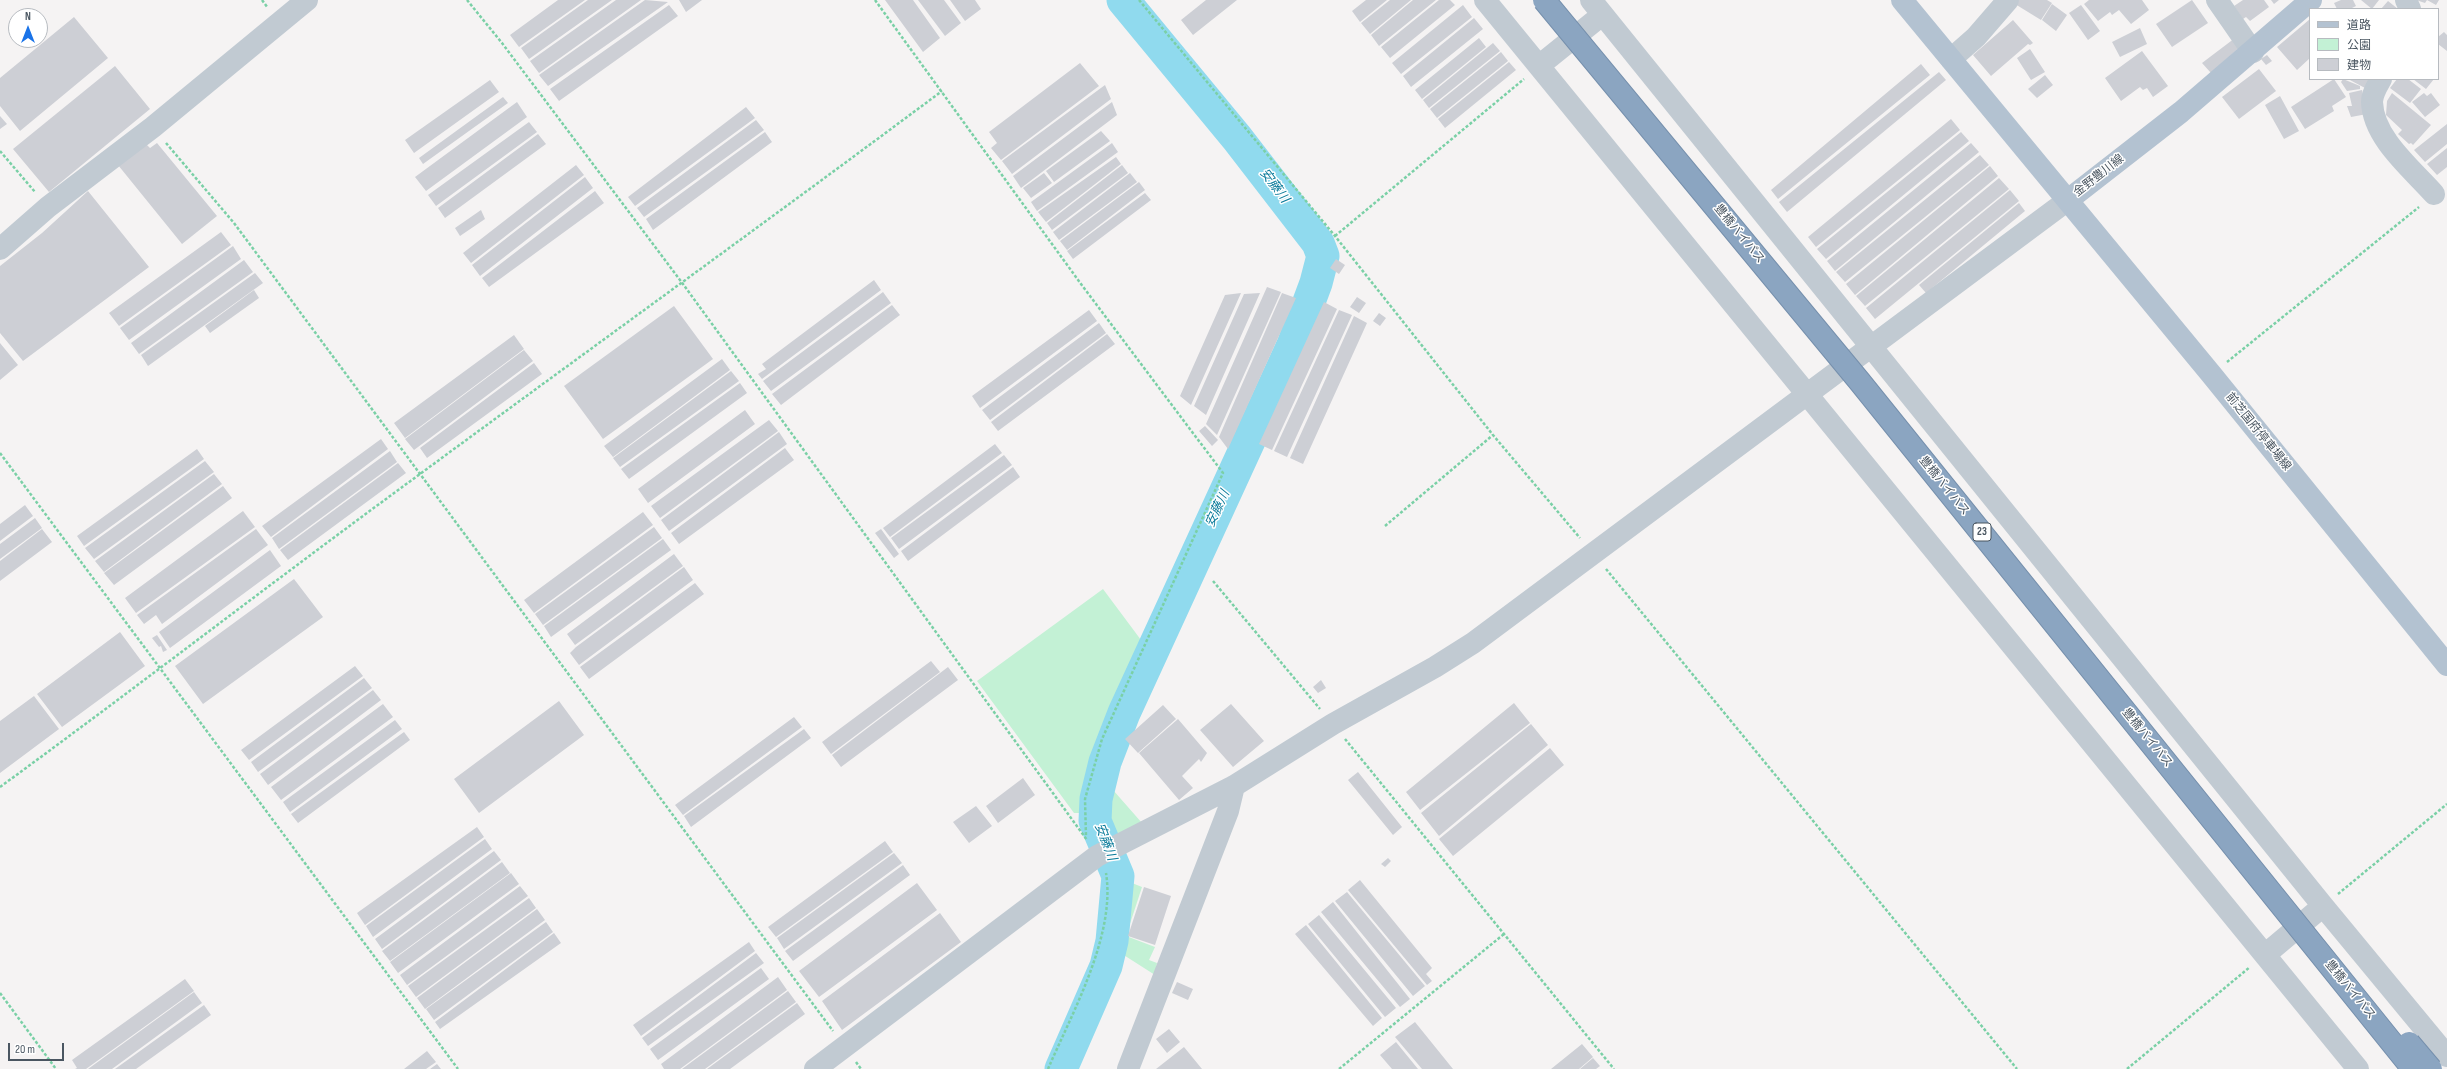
<!DOCTYPE html>
<html>
<head>
<meta charset="utf-8">
<style>
	body { margin:0 }
	#map { position:relative; width:2447px; height:1069px; overflow:hidden; background:#f5f3f3; font-family:"Sofia Sans Condensed","Noto Sans JP",sans-serif }
	canvas { display:block }
	.legend { position:absolute; left:2309px; top:8px; width:130px; height:72px; box-sizing:border-box; background:#fff; border:1px solid #b7bbc0; margin:0; padding:5px 7px; list-style:none; font-size:12px; color:#4a5661 }
	.legend li { display:flex; align-items:center; gap:8px; height:20px }
	.legend b { width:20px; border:1px solid #b7bbc0 }
	.north { position:absolute; left:8px; top:8px; width:40px; height:40px; box-sizing:border-box; background:#fff; border:1px solid #b7bbc0; border-radius:50%; rotate:0deg; font-size:11px; font-weight:700; line-height:16px; text-align:center; color:#4a5661 }
	.north::after { content:''; display:block; margin:auto; width:14px; height:18px; background:#1a73e8; clip-path:polygon(50% 0,100% 100%,50% 72%,0 100%) }
	.scale { position:absolute; left:8px; top:1043px; width:56px; height:18px; box-sizing:border-box; border:2px solid #4a5661; border-top:0; padding-left:5px; font-size:12px; line-height:14px; white-space:nowrap; color:#4a5661; -webkit-text-stroke:3px #fff; paint-order:stroke }
</style>
</head>
<body>
<div id="map">
<canvas width="2447" height="1069"></canvas>
<ul class="legend">
<li><b style="height:5px;background:#b3c2d1"></b>道路</li>
<li><b style="height:11px;background:#c3f1d5"></b>公園</li>
<li><b style="height:11px;background:#cdcfd5"></b>建物</li>
</ul>
<div class="north">N</div>
<div class="scale">20 m</div>
</div>
<script>
const ctx = document.querySelector('canvas').getContext('2d');
ctx.lineJoin = 'round';
function fill(path, color) { ctx.fillStyle = color; ctx.fill(path, 'evenodd'); }
function trace(path, color, width, dash) { ctx.strokeStyle = color; ctx.lineWidth = width; ctx.lineCap = dash ? 'butt' : 'round'; ctx.setLineDash(dash || []); ctx.stroke(path); }
function write(font, color, halo, rows, align = 'center') {
  ctx.font = font + ' "Sofia Sans Condensed","Noto Sans JP",sans-serif'; ctx.lineWidth = 3; ctx.setLineDash([]); ctx.textBaseline = 'middle'; ctx.strokeStyle = halo; ctx.fillStyle = color; for (const [text, x, y, turn = 0] of rows) {
    ctx.save(); ctx.translate(x, y); ctx.rotate((+turn || 0) * Math.PI / 180); ctx.textAlign = isNaN(turn) ? turn : align; if (halo) ctx.strokeText(text, 0, 0); ctx.fillText(text, 0, 0); ctx.restore();
  }
}
fill(new Path2D(`
	M1103,589L1141,640C1116,699 1091,749 1082,813H1074L977,681Z
	M1106,782L1142,823L1108,842L1102,824Z
	M1122,879L1142,887L1126,936L1155,947L1149,960L1157,963L1155,975L1119,952Z`), '#c3f1d5');
trace(new Path2D(`
	M1061,1069L1106,966L1112,941L1118,876L1095,821L1096,799L1105,762L1124,713L1293,345L1316,283L1323,256L1318,243L1237,138L1123,0`), '#90daee', 33);
fill(new Path2D(`
	M558,0H585L519,47L510,35Z
	M588,0H612L529,59L521,48Z
	M616,0H641L539,73L530,61Z
	M645,0L668,2L548,86L539,75Z
	M679,0H702L686,12Z
	M885,0H913L940,38L923,52Z
	M918,0H944L961,23L945,36Z
	M950,0H975L981,9L965,21Z
	M1206,0H1237L1193,35L1181,20Z
	M1366,0H1387L1360,22L1352,11Z
	M1390,0H1411L1370,34L1361,23Z
	M1413,0H1436L1379,46L1371,35Z
	M1439,0H1450L1455,5L1390,58L1381,47Z
	M2018,0H2047L2052,3L2041,20L2015,4Z
	M2089,0H2142L2149,10L2131,24L2119,10L2112,15L2110,12L2098,21L2084,4Z
	M2192,0L2208,23L2172,47L2156,24Z
	M2243,0H2264L2269,7L2250,21L2246,17L2243,19L2234,6Z
	M2271,0H2279L2274,4Z
	M2341,0H2353L2356,6L2350,9H2337L2334,3Z
	M2361,0H2379L2372,9Z
	M2416,0H2427L2425,3Z
	M2427,0H2439L2436,5Z
	M2388,1L2398,9H2381Z
	M2052,4L2067,15L2056,31L2042,20Z
	M669,5L678,16L559,101L550,89Z
	M1463,5L1472,17L1401,74L1392,63Z
	M2081,5L2100,31L2088,40L2069,13Z
	M74,17L108,58L20,131L0,106V78Z
	M1474,18L1483,29L1411,87L1403,76Z
	M2310,19V58L2297,70L2277,47Z
	M2013,20L2033,43L2030,45L2028,44L1991,76L1973,55Z
	M2140,28L2147,44L2120,57L2112,42Z
	M2444,32L2447,35V51L2438,44V37Z
	M1479,38L1486,47L1422,99L1415,90Z
	M2235,38L2242,45L2211,73L2202,63Z
	M1493,43L1500,51L1429,108L1423,100Z
	M2030,49L2045,72L2031,80L2017,58Z
	M2142,51L2168,86L2153,97L2147,88L2143,90L2140,87L2121,101L2105,78Z
	M1501,52L1508,61L1437,118L1430,109Z
	M2267,55L2272,61L2266,65L2261,59Z
	M1509,62L1516,70L1445,128L1438,119Z
	M1080,63L1099,86L1001,160L991,148L997,143L989,132Z
	M1921,64L1930,75L1778,199L1771,190Z
	M115,66L150,109L49,192L13,149Z
	M2259,69L2276,91L2239,119L2222,97Z
	M1939,72L1946,80L1787,212L1779,202Z
	M2045,75L2053,85L2037,98L2028,89Z
	M2334,79L2346,97L2332,106L2334,111L2305,129L2291,107Z
	M2343,79L2360,86V89L2347,91L2341,82Z
	M2348,79H2369L2365,88Z
	M2397,79H2408L2421,89L2410,103L2390,88Z
	M2413,79H2434L2426,89Z
	M490,80L499,92L414,153L405,140Z
	M1105,85L1111,99L1012,174L1002,161Z
	M2362,90L2367,114L2351,117L2347,106H2352L2349,93Z
	M2392,93L2431,125L2413,145L2411,143L2409,144L2398,134L2402,130L2386,115L2387,101Z
	M2424,93L2427,96L2431,93L2440,105L2425,117L2412,102Z
	M2280,96L2299,131L2284,139L2265,105Z
	M503,97L508,103L423,164L419,158Z
	M517,102L527,117L426,191L415,177Z
	M1112,102L1117,115L1021,188L1013,176Z
	M746,107L755,118L635,206L628,197Z
	M0,116L7,124L0,129Z
	M1951,119L1960,130L1816,247L1808,237Z
	M756,120L764,130L644,217L637,208Z
	M529,122L537,132L436,206L428,195Z
	M2447,124V144L2425,162L2414,150Z
	M1101,131L1110,141L1054,182L1046,171Z
	M765,132L772,142L653,230L646,219Z
	M1961,132L1969,141L1826,259L1817,249Z
	M538,134L546,144L445,218L438,208Z
	M145,143L150,148L157,143L217,216L182,244L118,165Z
	M1112,143L1118,152L1037,211L1031,202Z
	M1971,143L1979,152L1835,271L1827,261Z
	M2447,148V167L2437,175L2427,164Z
	M1980,155L1989,165L1845,282L1836,272Z
	M1116,157L1121,164L1046,222L1038,212Z
	M576,165L584,175L471,263L463,253Z
	M1122,165L1128,173L1052,230L1047,223Z
	M1990,166L1998,176L1855,295L1846,284Z
	M1044,173L1052,183L1031,198L1023,188Z
	M1130,173L1137,182L1059,240L1053,232Z
	M585,177L593,188L480,276L472,265Z
	M1999,178L2009,189L1865,306L1856,296Z
	M1139,182L1145,190L1067,250L1060,241Z
	M2010,190L2019,201L1875,319L1866,308Z
	M88,191L149,267L23,361L0,333V266L42,233Z
	M595,191L604,203L489,287L482,278Z
	M1145,193L1151,200L1073,259L1067,251Z
	M2019,203L2025,211L1926,293L1919,285Z
	M481,210L485,219L460,236L455,228Z
	M221,232L231,245L119,326L109,313Z
	M233,246L241,259L129,340L120,328Z
	M1336,259L1345,265L1339,274L1330,268Z
	M244,260L253,272L139,354L131,343Z
	M255,273L263,283L148,366L141,355Z
	M874,280L881,290L762,379L758,374L766,369L762,364Z
	M1267,287L1281,292L1217,435L1206,424Z
	M254,290L259,298L210,333L205,326Z
	M883,292L891,303L771,391L763,381Z
	M1241,293L1191,405L1180,396L1225,295Z
	M1260,293L1206,415L1194,406L1244,294Z
	M1282,293L1296,298L1228,449L1219,437Z
	M1357,297L1366,303L1359,313L1350,307Z
	M1324,302L1337,309L1272,450L1259,444Z
	M892,305L900,315L781,405L772,394Z
	M674,306L713,359L603,439L564,386Z
	M1089,310L1097,321L980,408L972,396Z
	M1339,310L1352,315L1287,457L1274,451Z
	M1379,313L1386,318L1380,326L1373,321Z
	M1354,316L1367,323L1303,464L1290,458Z
	M1099,323L1106,333L990,420L982,410Z
	M1107,334L1115,344L998,431L991,422Z
	M514,335L524,349L405,438L394,423Z
	M0,343L18,365L0,380Z
	M524,350L533,361L414,450L405,439Z
	M722,359L730,370L613,457L604,446Z
	M534,363L542,374L427,458L420,448Z
	M731,371L739,381L620,467L613,458Z
	M740,383L747,393L629,479L621,469Z
	M745,410L755,424L648,503L638,489Z
	M769,420L778,431L660,518L651,506Z
	M1205,426L1218,440L1212,446L1199,431Z
	M779,432L787,444L669,531L661,520Z
	M381,439L388,449L271,537L262,526Z
	M995,444L1002,453L890,537L883,528Z
	M785,448L794,460L679,544L671,533Z
	M197,449L204,459L84,546L77,536Z
	M390,451L397,462L279,549L272,538Z
	M1004,455L1012,465L899,549L891,538Z
	M205,461L214,472L94,559L85,548Z
	M398,463L406,473L288,560L280,550Z
	M1013,467L1020,477L908,561L901,551Z
	M214,474L222,484L104,572L95,561Z
	M223,486L232,498L114,585L104,573Z
	M25,505L33,516L0,541V524Z
	M243,511L255,527L136,613L125,598Z
	M643,512L653,525L534,613L524,600Z
	M35,518L42,528L0,559V544Z
	M654,527L662,538L543,625L535,614Z
	M42,529L52,542L0,581V561Z
	M256,529L268,545L162,624L156,615L144,624L137,615Z
	M881,529L899,554L894,558L875,533Z
	M663,539L671,550L551,637L544,626Z
	M270,550L281,566L170,648L159,632Z
	M674,554L683,566L575,645L567,634Z
	M684,567L693,580L579,665L570,653L576,647Z
	M294,579L323,617L203,704L175,666Z
	M695,583L704,594L589,679L580,667Z
	M120,632L145,666L62,727L37,694Z
	M157,635L167,650L163,652L161,646L159,647L152,638Z
	M931,661L940,672L831,754L822,742Z
	M355,666L363,676L249,760L241,750Z
	M948,667L958,680L841,767L832,755Z
	M364,678L372,688L258,772L251,762Z
	M1321,680L1326,688L1318,693L1313,687Z
	M373,690L381,700L268,785L260,774Z
	M34,696L59,729L0,773V721Z
	M559,701L584,735L479,813L454,779Z
	M1514,703L1530,723L1420,810L1406,792Z
	M383,704L393,717L281,800L271,787Z
	M1231,704L1264,741L1233,767L1200,730Z
	M1163,705L1176,719L1138,753L1125,739Z
	M794,717L802,727L683,815L675,805Z
	M1178,719L1207,753L1201,762L1199,759L1182,776L1193,788L1179,800L1139,753Z
	M395,720L402,729L290,812L283,802Z
	M1531,724L1548,745L1439,836L1421,813Z
	M804,729L811,738L691,827L684,816Z
	M404,732L410,740L298,823L291,814Z
	M1550,748L1564,765L1453,856L1439,839Z
	M1358,772L1402,827L1393,835L1348,780Z
	M1023,778L1035,795L998,823L986,806Z
	M976,806L992,826L969,843L953,822Z
	M477,827L484,837L365,925L357,913Z
	M485,839L492,849L373,937L366,926Z
	M885,841L893,852L776,937L768,927Z
	M494,851L501,860L382,949L375,939Z
	M894,853L902,863L784,949L777,938Z
	M1388,858L1391,861L1385,867L1381,864Z
	M502,862L510,873L390,961L382,951Z
	M903,865L910,875L793,961L785,951Z
	M511,873L519,884L398,973L390,962Z
	M1360,880L1432,968L1426,974L1432,981L1427,985L1348,890Z
	M917,883L937,910L819,997L799,971Z
	M520,886L528,896L407,985L400,975Z
	M1144,887L1171,896L1155,945L1128,936Z
	M1347,892L1425,986L1413,996L1335,901Z
	M529,898L536,908L416,997L408,986Z
	M1333,902L1410,999L1400,1007L1321,912Z
	M537,909L545,920L425,1009L417,998Z
	M940,913L961,942L842,1030L822,1001Z
	M1319,915L1396,1008L1385,1017L1308,924Z
	M546,922L553,932L434,1020L426,1009Z
	M1306,925L1382,1018L1373,1026L1295,934Z
	M554,933L561,943L440,1029L435,1022Z
	M749,942L755,951L641,1036L633,1025Z
	M756,953L764,963L648,1046L642,1038Z
	M761,968L769,979L658,1060L650,1049Z
	M778,977L787,990L680,1069H664L661,1064Z
	M185,979L194,991L86,1069H75L77,1068L72,1060Z
	M1177,982L1193,989L1188,1000L1172,993Z
	M788,991L796,1002L705,1069H682Z
	M194,992L202,1003L112,1069H88Z
	M797,1003L805,1014L730,1069H707Z
	M204,1005L211,1015L136,1069H115Z
	M1415,1022L1453,1069H1422L1395,1037Z
	M1169,1029L1180,1042L1167,1053L1156,1039Z
	M1396,1042L1418,1069H1392L1380,1055Z
	M1582,1044L1593,1057L1579,1069H1551Z
	M1184,1047L1202,1069H1156Z
	M427,1051L436,1062L426,1069H404Z
	M1593,1058L1600,1066L1596,1069H1580Z
	M437,1064L441,1069H430Z`), '#cdcfd5');
trace(new Path2D(`
	M262,0L268,8
	M467,0L502,43L683,284L1087,840
	M875,0L1081,284L1223,473L1102,739L1085,799L1086,837
	M1139,0L1335,236L1493,435L1580,538
	M166,143L234,223L833,1031
	M0,151L35,192
	M1335,236L1524,79
	M2227,362L2419,207
	M0,453L458,1069
	M1385,526L1493,435
	M1606,569L2017,1069
	M1213,581L1320,709
	M1345,739L1614,1069
	M0,787C141,684 279,577 420,474C594,346 769,220 942,91
	M2338,894L2447,804
	M0,993L56,1069
	M856,1062L861,1069
	M1048,1069C1072,1013 1116,935 1106,873
	M1339,1069L1504,934
	M2127,1069L2250,967`), '#7ad0a6', 2.5, [3, 2]);
trace(new Path2D(`
	M1485,0L2358,1069
	M1591,0L2323,906L2447,1056
	M2217,0L2253,52
	M2406,0L2410,9
	M1951,59L1976,37L2008,0
	M1540,65L1602,15
	M2381,79C2377,86 2372,94 2372,102C2373,138 2412,169 2434,194
	M0,249L48,207L153,127L307,0
	M2266,954L2323,906
	M815,1069L1097,856L1234,786L1333,724L1435,667L1473,643L2068,200
	M1128,1069L1228,811L1234,786`), '#c1cad2', 22);
trace(new Path2D(`
	M1902,0L2211,374L2447,665
	M2068,200L2181,112L2311,0`), '#b3c2d1', 22);
const highwayBridge = new Path2D(`
	M1544,0L1860,382L2413,1069
	M2409,1043L2431,1069`);
trace(highwayBridge, '#7690ad', 24, []);
trace(highwayBridge, '#8ba5c1', 22);
for (const [x, y, w] of [
	[1982,532,18]
]) { const box = new Path2D(); box.roundRect(x - w / 2, y - 9, w, 18, 3); ctx.fillStyle = '#fff'; ctx.fill(box); trace(box, '#4a5661', 1); }
write('bold 11px', '#4a5661', null, [
	["23",1982,532]
]);
write('12px', '#4a5661', '#fff', [
	["金野豊川線",2099,176,-38],
	["豊橋バイパス",1739,234,51],
	["前芝国府停車場線",2258,432,51],
	["豊橋バイパス",1944,486,51],
	["豊橋バイパス",2147,738,51],
	["豊橋バイパス",2350,990,51]
]);
write('italic 13px', '#0c7c9b', '#fff', [
	["安藤川",1274,186,53],
	["安藤川",1218,509,-65],
	["安藤川",1105,842,69]
]);
</script>
</body>
</html>
